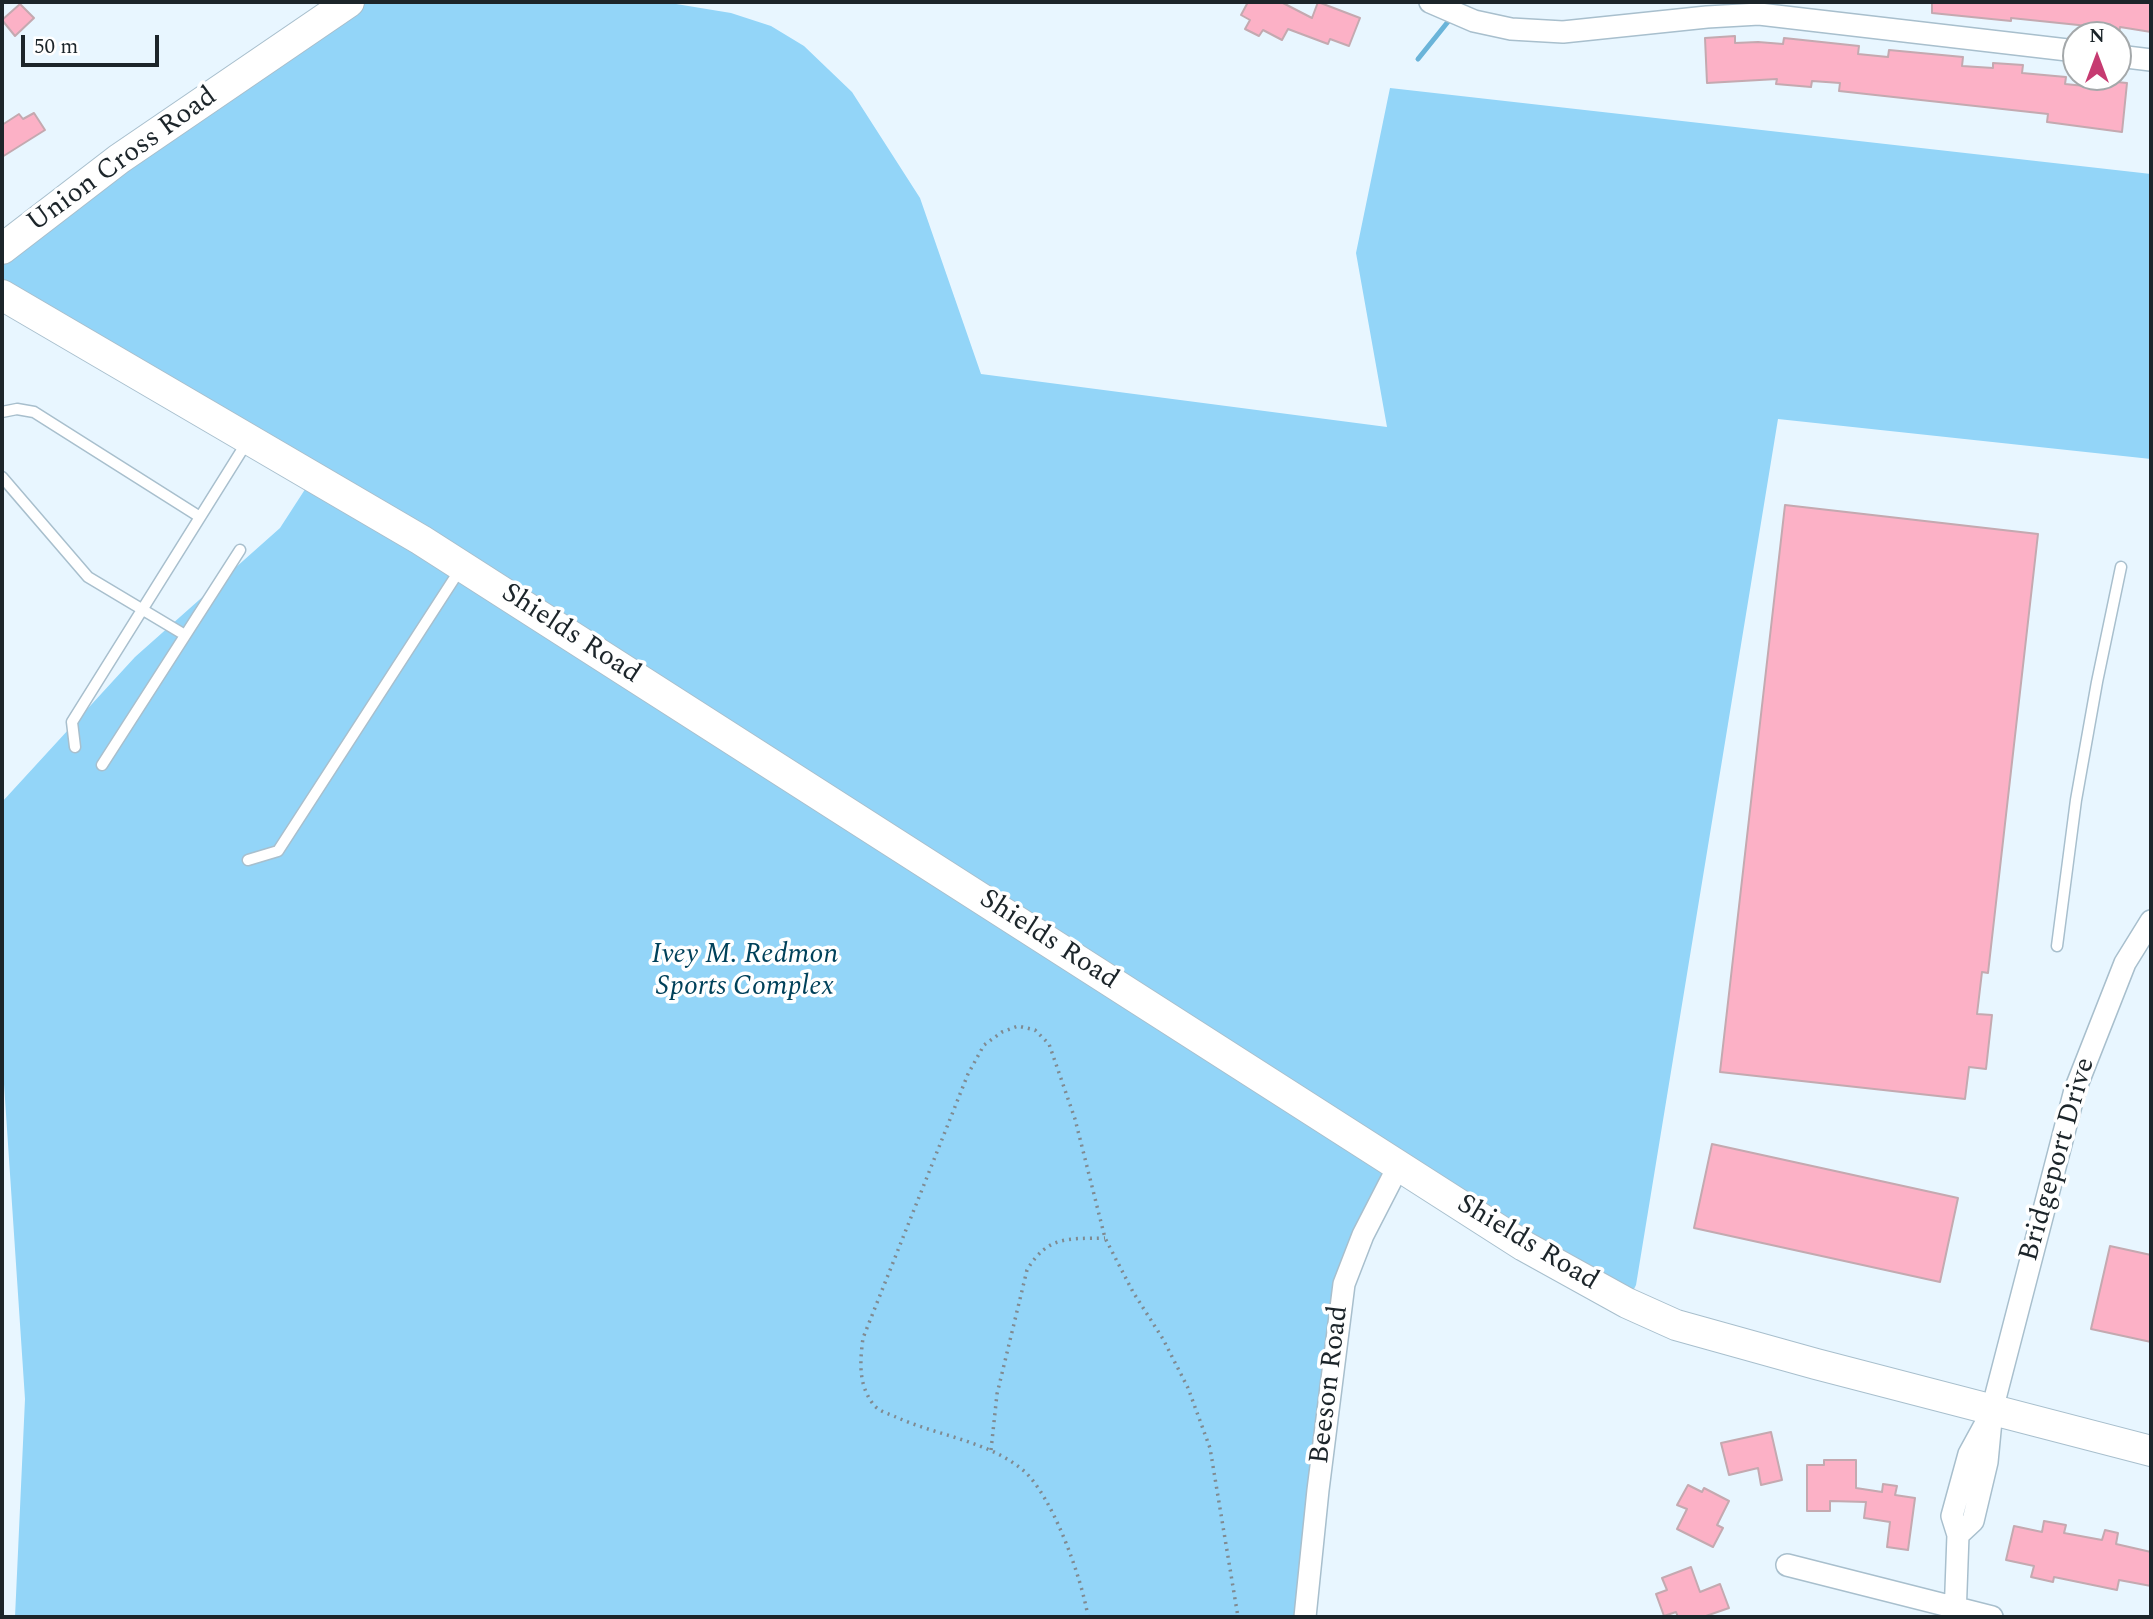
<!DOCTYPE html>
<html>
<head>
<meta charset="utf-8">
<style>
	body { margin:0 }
	#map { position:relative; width:2153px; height:1619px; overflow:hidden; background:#e8f6ff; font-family:Spectral,serif }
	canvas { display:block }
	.frame { position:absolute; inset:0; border:4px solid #1c252a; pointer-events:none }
	.north { position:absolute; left:2062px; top:21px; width:70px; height:70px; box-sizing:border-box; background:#fff; border:2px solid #a4a8aa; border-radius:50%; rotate:0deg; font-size:19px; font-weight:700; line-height:28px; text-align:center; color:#1c252a }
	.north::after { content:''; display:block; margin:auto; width:24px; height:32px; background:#c63b71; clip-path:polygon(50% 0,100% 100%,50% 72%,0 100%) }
	.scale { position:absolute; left:21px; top:35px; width:138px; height:32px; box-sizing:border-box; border:4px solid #1c252a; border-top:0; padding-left:9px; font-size:21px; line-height:24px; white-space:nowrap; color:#1c252a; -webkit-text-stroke:5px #fff; paint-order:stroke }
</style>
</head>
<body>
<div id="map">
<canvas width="2153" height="1619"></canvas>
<div class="frame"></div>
<div class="north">N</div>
<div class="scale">50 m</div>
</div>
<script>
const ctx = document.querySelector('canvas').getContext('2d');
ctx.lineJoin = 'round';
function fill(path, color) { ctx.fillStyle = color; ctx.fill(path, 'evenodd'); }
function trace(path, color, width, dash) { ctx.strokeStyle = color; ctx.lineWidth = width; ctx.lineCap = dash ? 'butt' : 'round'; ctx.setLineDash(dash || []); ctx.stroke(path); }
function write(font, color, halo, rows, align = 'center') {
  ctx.font = font + ' Spectral,serif'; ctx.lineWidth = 7; ctx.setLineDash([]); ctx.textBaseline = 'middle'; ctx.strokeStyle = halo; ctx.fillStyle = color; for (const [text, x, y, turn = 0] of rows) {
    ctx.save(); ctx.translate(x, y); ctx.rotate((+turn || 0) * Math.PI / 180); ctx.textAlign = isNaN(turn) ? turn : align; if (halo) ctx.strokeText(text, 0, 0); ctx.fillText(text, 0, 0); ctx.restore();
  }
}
fill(new Path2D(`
	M349,2H664L731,13L771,26L804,46L852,92L920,198L981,374L1387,427L1356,253L1390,88L2151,174V459L1778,419L1636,1285L1627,1303L1399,1165L1344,1284L1305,1617H15L25,1399L2,1054V802L135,657L280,528L313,477L2,295V249Z`), '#93d5f8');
trace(new Path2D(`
	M1418,59L1451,18`), '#6ab4d9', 5);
const building = new Path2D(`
	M1248,2H1281L1312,18L1318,2L1360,18L1349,46L1330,39L1328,44L1288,29L1282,40L1263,30L1259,36L1245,29L1250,20L1241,15Z
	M1932,2H2151V32L2120,27L2119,34L2088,29V26L2011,18V21L1932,13Z
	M20,4L34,18L15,36L2,20Z
	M1735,36V43L1758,42L1783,44L1784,38L1859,46L1858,54L1888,57L1889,50L1963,57L1962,66L1993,68V63L2023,65L2022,73L2066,77L2065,84L2095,87L2096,80L2127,83L2122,132L2047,122L2048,114L1839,91L1840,83L1812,81L1811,87L1776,84L1777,79L1707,83L1705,38Z
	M34,113L45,130L2,157V125L19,114L23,119Z
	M1785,505L2038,534L1988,973L1982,972L1977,1014L1992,1015L1986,1069L1969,1067L1965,1099L1720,1072Z
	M1712,1144L1958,1198L1940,1282L1694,1228Z
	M2110,1246L2151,1255V1342L2091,1329Z
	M1771,1432L1782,1480L1761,1485L1758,1468L1729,1475L1721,1443Z
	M1824,1460H1856V1488L1882,1492L1883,1484L1897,1486L1895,1495L1915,1498L1908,1550L1887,1547L1890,1522L1864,1518L1866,1502L1830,1501V1511H1807V1465H1824Z
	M1688,1485L1702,1492L1704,1488L1729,1501L1717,1525L1723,1528L1713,1547L1677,1529L1687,1509L1677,1505Z
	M2044,1521L2066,1525L2064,1533L2102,1540L2105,1530L2118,1533L2116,1544L2151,1552V1586L2119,1580L2117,1590L2054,1577L2053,1582L2031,1577L2034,1566L2006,1560L2014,1526L2042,1532Z
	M1691,1567L1700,1592L1720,1584L1729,1608L1703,1617H1678L1676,1612L1664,1616L1656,1594L1667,1590L1662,1578Z`);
fill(building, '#fcb1c6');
trace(building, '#c4a9b0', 2);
const lane = new Path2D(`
	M2,412L17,409L34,412L200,517
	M2,477L88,577L185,635
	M75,747L72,722L247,442
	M102,765L240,550
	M248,860L278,851L461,568
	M2057,946L2076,800L2097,682L2121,567`);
const street = new Path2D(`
	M1430,2L1474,21L1511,29L1563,32L1707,17L1759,14L2076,51
	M2118,56L2151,60
	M1958,1535L1973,1521L1987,1462L1992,1410L2075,1090L2125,963L2151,921
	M1787,1565L1992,1617
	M1305,1617L1318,1490L1344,1284L1363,1235L1399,1165
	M1955,1617L1958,1535L1952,1516L1969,1454L1987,1421`);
const secondary = new Path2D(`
	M2,249L119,159L349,2
	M2,295L421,540L1524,1246L1627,1303L1676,1325L1816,1364L2151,1451`);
trace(lane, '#a8bfcd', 13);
trace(street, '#a8bfcd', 24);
trace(secondary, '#a8bfcd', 32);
trace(new Path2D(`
	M991,1450L997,1394L1027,1270C1048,1235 1068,1239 1105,1238
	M1088,1617C1082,1579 1053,1497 1024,1471C989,1441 938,1436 896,1417C889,1414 878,1411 873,1404C858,1384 860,1361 863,1338L968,1074L984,1045L1002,1032L1018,1026L1035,1030L1049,1044L1075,1119L1105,1238L1133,1292L1163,1339L1188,1388L1210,1448L1238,1617`), '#7f8a91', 3.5, [2, 5]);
trace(lane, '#fff', 10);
trace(street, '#fff', 21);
trace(secondary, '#fff', 30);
write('28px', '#1c252a', '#fff', [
	["Union Cross Road",123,161,-36],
	["Shields Road",570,635,33],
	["Shields Road",1048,941,33],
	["Bridgeport Drive",2059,1160,-74],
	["Shields Road",1527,1244,31],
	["Beeson Road",1331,1385,-83]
]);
write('italic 28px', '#00415a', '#fff', [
	["Ivey M. Redmon",745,957],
	["Sports Complex",745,989]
]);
</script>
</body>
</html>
